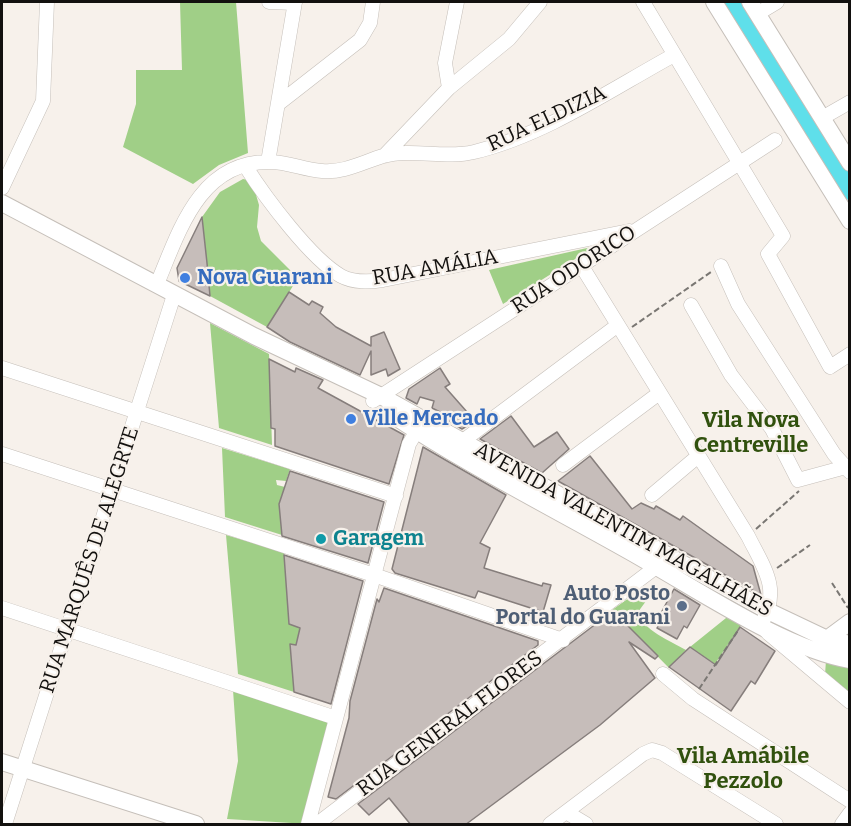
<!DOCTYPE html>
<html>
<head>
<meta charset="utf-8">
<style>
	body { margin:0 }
	#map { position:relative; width:851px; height:826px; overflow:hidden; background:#f7f1eb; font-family:Bitter,serif }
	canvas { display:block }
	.frame { position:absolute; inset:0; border:3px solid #13110f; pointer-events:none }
</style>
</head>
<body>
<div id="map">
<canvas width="851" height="826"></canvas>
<div class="frame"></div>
</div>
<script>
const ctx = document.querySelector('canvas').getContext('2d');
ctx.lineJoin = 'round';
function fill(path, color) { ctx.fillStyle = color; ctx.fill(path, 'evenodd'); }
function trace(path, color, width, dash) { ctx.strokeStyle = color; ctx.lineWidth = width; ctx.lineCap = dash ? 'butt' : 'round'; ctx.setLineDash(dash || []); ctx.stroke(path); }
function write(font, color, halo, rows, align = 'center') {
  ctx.font = font + ' Bitter,serif'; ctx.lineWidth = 4.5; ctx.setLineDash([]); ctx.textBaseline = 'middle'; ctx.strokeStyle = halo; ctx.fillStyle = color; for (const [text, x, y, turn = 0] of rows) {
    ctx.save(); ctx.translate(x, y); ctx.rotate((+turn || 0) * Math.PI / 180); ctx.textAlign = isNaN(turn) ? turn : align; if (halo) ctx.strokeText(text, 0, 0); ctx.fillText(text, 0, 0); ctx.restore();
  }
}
fill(new Path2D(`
	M180,2H236L248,153L219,165L193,184L123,147L136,104V70H182Z
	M243,179L252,181L259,205L257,227L261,241L298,278L267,327L210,296L202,217L220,192Z
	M596,246L503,304L489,270Z
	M210,323L269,354L272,445L219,428Z
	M222,448L290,469L286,481L276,480L277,485L285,487L282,535L225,517Z
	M226,535L284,552L289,624L322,633L313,637L299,632L296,645L290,644L294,692L238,674Z
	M643,588L649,597L638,612C641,629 672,642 686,650L669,668L612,610Z
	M731,614L743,622L715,664L690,647Z
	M826,660L849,667V694L825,675Z
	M233,690L336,718L308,824L227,819L238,761Z`), '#a0cf87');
trace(new Path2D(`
	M733,2L850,190`), '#5fdfea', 20);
const building = new Path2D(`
	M202,217L207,263L210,296L179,281L177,268Z
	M289,292L309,305L312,301L323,307L320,313L336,327L371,346V337L384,332L400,369L388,376L386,369L371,375V351L360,375L290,342L267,327Z
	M269,359L295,372L296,368L323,380L318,388L404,435L389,484L275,446V429L271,428Z
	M440,368L450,384L445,387L475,421L462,429L436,414L440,412L432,408L434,401L420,397L417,404L406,398L409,389Z
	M511,416L534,447L557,432L569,449L542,473L480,439Z
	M423,447L506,495L480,543L490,548L484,568L542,586L543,583L551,585L543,612L478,591L475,598L395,573L392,569Z
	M590,456L632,509L641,503L654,509L656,506L680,520L683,516L753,566L761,595L558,481Z
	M290,471L384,502L368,563L282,536L279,504Z
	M284,555L363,581L331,704L294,692L290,644L296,645L300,628L289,624Z
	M384,588L538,641V645L336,799L328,797L349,718L350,701L377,599L379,602Z
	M674,589L700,605L687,628L684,626L677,639L657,628L664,615L661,613Z
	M613,611L658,656L655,659L629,642L655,678L600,725L465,825H411L389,798L369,815L358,804Z
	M740,627L775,651L755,684L751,681L731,711L669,667L690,647L716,665Z`);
fill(building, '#c6bdba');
trace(building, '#867e7c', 1.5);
const minor = new Path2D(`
	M269,2L295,3
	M643,2L783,236L768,254L830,367L850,354
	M757,14L777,2
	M449,88L445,63L457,2
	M278,104L360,40L370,23L373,2
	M822,118L850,102
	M384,156L449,88L509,39L540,2
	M268,162L295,2
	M246,167C265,197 311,259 341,276C354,283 369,282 383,280L629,231
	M2,188L43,101L47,2
	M581,265L748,536C765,570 781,589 761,625L769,634L850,702
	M721,266L738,304L834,454L850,472
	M157,284C179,232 199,162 268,162C286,161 304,170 322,171C344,173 363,162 383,156C413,148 445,159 474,152C545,135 610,90 674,55
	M691,305L731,375L772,429L798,480L846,467
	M2,368L396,496
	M373,401L775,140
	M456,446L618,325
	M2,454L374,575L563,640
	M563,465L658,394
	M652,495L697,457
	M2,608L336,718
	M663,674L693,699L850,801
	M566,812L586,824
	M5,824L174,295
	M308,824L409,444L422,422
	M317,824L664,561
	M550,824L643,754L652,750L662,753L776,824
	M842,824L850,813`);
const major = new Path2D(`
	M714,2L850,221
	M750,2L850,163
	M2,203L254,336L381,396L768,611L827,639L850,644
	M388,412C468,466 557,510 641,558C700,591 785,649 850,660
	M824,646L827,639L850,622
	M2,762L196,824`);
trace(minor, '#c5bfb9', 15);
trace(major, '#c5bfb9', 18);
trace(new Path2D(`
	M632,327L711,272
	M756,529L799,491
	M777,568L810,545
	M832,583L848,608
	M699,689L739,629`), '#7a7773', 2, [6, 3]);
trace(minor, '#fff', 14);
trace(major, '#fff', 16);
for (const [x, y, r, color] of [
	[185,278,6,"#3f7fe0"],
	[351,419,6,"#3f7fe0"],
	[321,539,6,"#0f9aa8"],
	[682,606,6,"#5c6f8a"]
]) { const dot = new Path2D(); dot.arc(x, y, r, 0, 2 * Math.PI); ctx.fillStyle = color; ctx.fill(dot); trace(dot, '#f7f1eb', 2); }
write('21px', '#13110f', '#f7f1eb', [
	["RUA ELDIZIA",547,119,-25],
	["RUA AMÁLIA",435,268,-10],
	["RUA ODORICO",574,270,-33],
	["AVENIDA VALENTIM MAGALHÃES",623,530,29],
	["RUA MARQUÊS DE ALEGRTE",90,560,-72],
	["RUA GENERAL FLORES",450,724,-37]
]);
write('bold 21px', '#366cbe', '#f7f1eb', [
	["Nova Guarani",197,278],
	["Ville Mercado",363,419]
], 'left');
write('bold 21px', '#0d838f', '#f7f1eb', [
	["Garagem",333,539]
], 'left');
write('bold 21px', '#4e5e75', '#f7f1eb', [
	["Auto Posto",670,594],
	["Portal do Guarani",670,618]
], 'right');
write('bold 22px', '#31510e', '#f7f1eb', [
	["Vila Nova",751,421],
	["Centreville",751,446],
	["Vila Amábile",743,757],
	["Pezzolo",743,782]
]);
</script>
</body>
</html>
